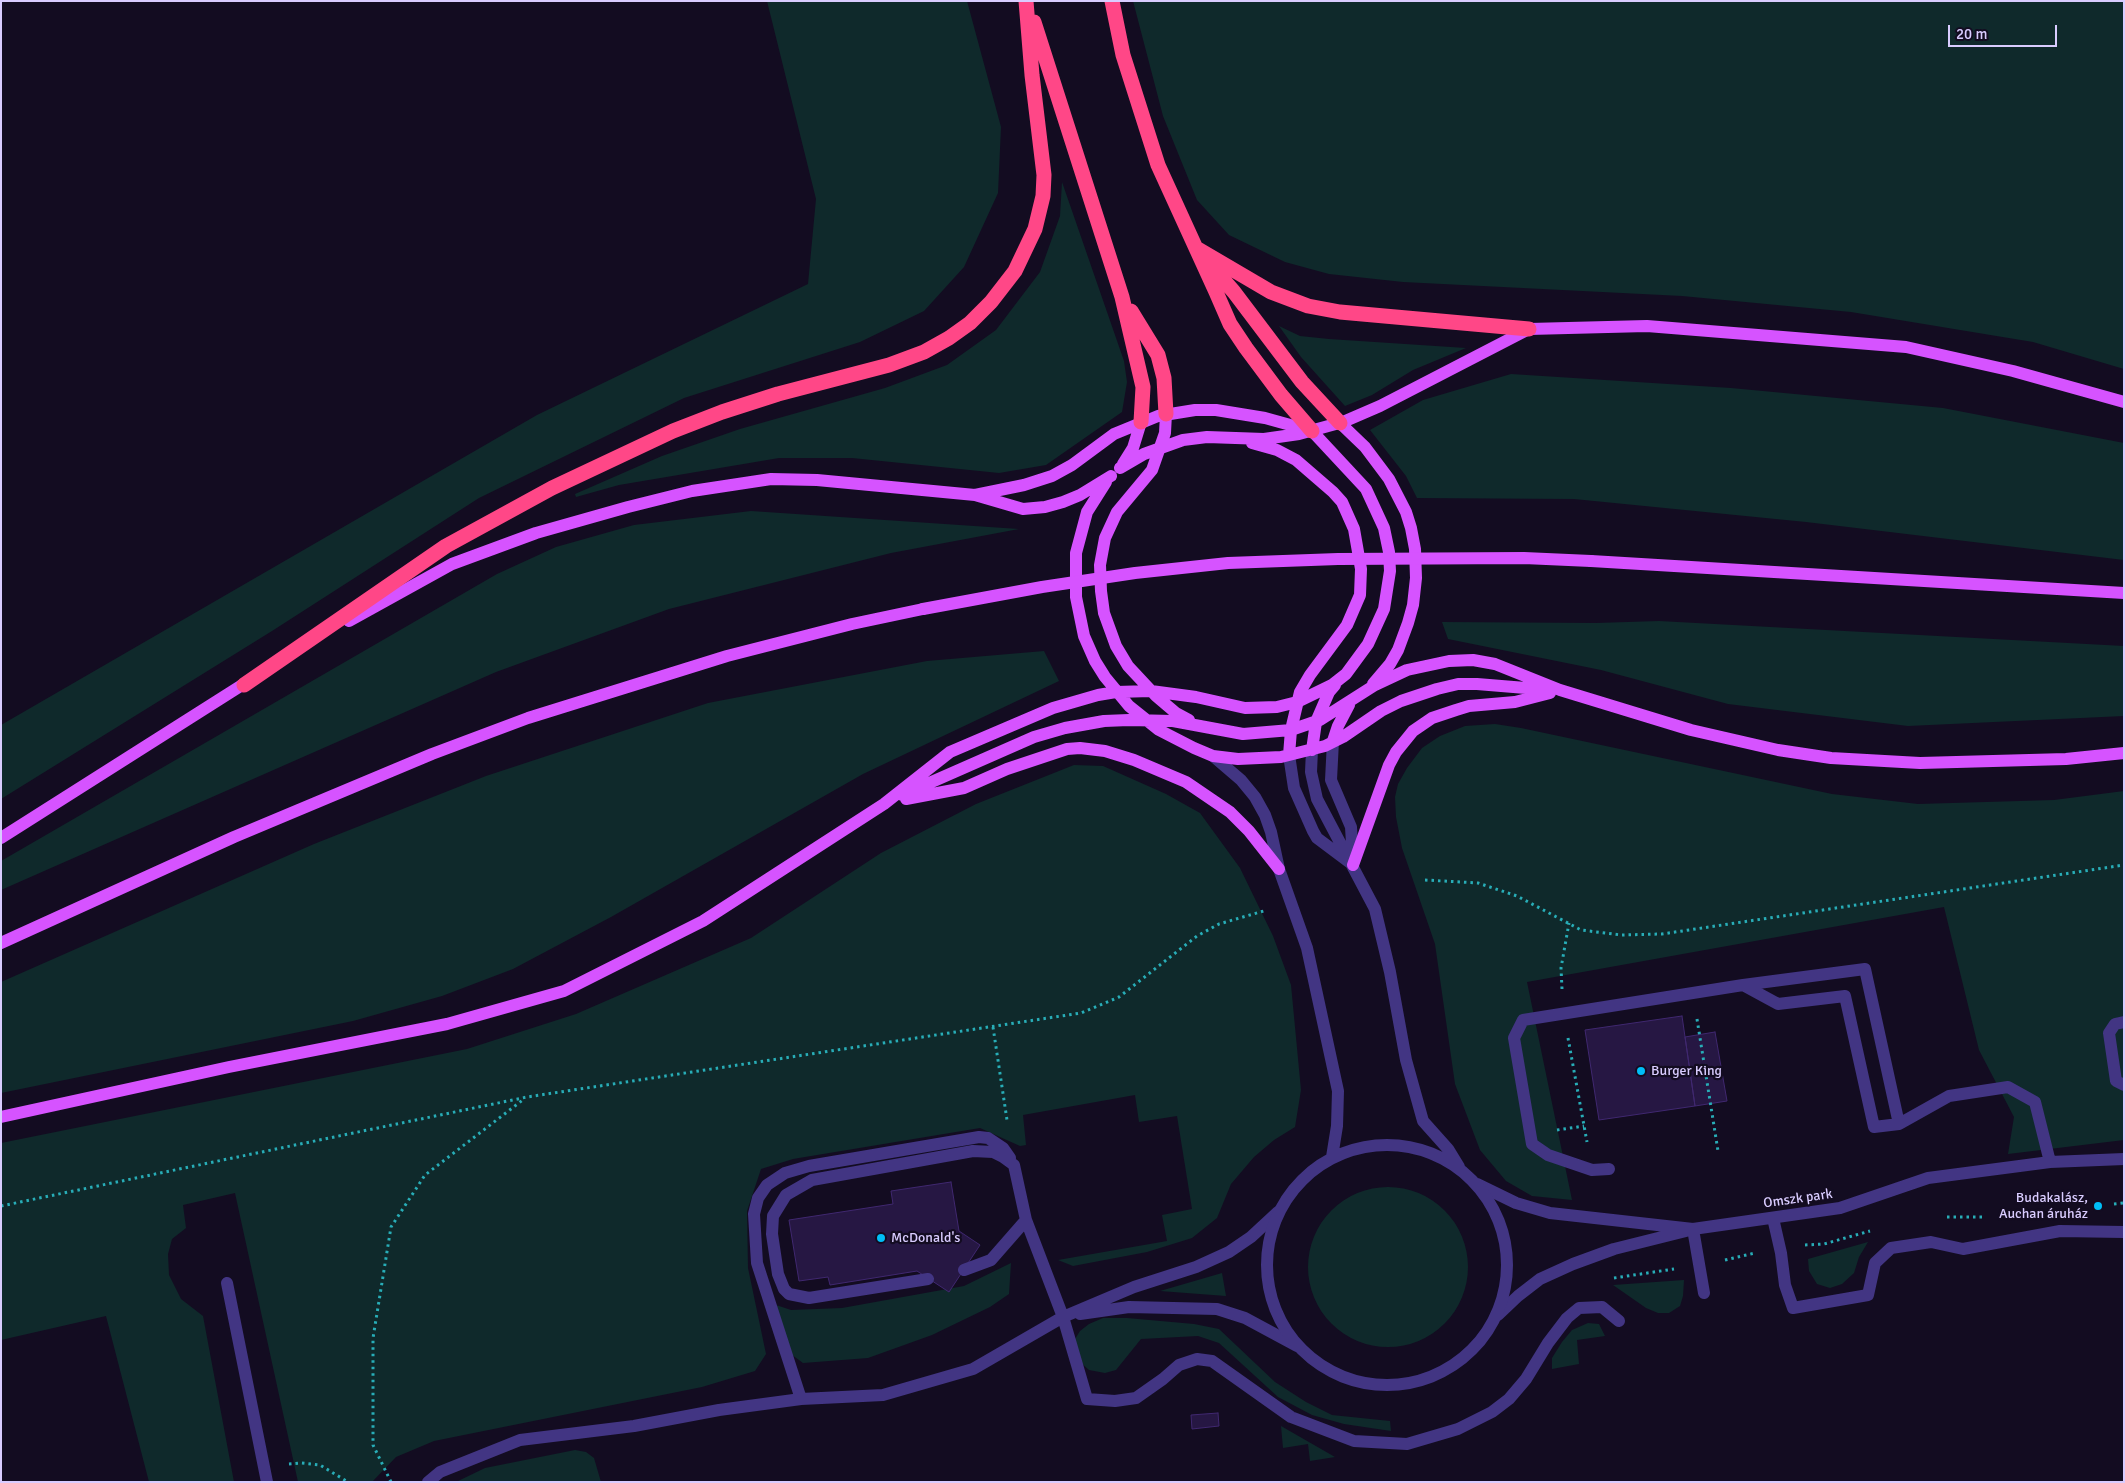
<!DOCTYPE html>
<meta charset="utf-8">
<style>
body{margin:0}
#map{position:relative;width:2125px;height:1483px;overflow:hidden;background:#130c21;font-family:Signika,sans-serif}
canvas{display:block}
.frame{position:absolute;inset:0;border:2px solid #d9ccff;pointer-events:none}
.scale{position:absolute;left:1948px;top:25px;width:109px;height:22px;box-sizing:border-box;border:2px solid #d9ccff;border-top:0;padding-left:6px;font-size:15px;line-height:18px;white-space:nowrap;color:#d9ccff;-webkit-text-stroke:4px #130c21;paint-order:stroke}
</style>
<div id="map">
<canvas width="2125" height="1483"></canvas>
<div class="frame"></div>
<div class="scale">20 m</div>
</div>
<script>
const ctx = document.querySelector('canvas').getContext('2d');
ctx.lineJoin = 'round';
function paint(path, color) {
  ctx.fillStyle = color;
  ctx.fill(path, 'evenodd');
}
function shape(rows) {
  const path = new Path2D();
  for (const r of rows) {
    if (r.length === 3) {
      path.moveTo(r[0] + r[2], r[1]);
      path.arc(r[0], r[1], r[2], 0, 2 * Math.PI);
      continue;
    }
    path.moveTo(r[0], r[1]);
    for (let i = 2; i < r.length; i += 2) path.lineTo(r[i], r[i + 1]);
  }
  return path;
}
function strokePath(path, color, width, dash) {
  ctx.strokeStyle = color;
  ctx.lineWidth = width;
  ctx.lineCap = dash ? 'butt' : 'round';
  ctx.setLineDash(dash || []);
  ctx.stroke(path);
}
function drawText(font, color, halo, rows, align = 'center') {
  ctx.font = font + ' Signika,sans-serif';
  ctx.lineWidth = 4.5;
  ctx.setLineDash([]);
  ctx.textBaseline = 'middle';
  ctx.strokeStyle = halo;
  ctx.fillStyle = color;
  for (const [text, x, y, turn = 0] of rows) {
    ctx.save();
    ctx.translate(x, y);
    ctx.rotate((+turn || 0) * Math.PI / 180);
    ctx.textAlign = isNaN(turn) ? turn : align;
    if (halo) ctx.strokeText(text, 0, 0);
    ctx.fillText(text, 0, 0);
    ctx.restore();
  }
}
const green = shape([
 [767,1,967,1,1001,127,998,193,964,267,924,311,860,342,684,398,479,498,272,631,1,799,1,725,537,415,808,284,816,199],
 [1133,1,2124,1,2124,369,2033,342,1851,312,1682,296,1403,282,1329,274,1285,262,1229,235,1197,200,1163,116],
 [1062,182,1124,361,1127,382,1122,412,1046,465,999,473,852,458,779,458,619,485,576,497,575,494,662,456,740,429,885,388,947,365,996,330,1040,272,1060,216],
 [1279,326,1300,336,1329,339,1466,348,1413,370,1372,395,1345,406,1301,357],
 [1511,374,1731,388,1943,408,2124,443,2124,560,1806,522,1574,499,1417,498,1406,476,1370,430,1423,400],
 [751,511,1019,529,891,553,669,609,496,672,1,890,1,861,497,574,556,547,634,525],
 [1659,621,2124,646,2124,716,1908,726,1728,704,1601,670,1448,639,1442,622,1596,623],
 [1044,651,1059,681,863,774,611,917,513,969,442,996,353,1021,1,1093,1,982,314,844,486,776,708,703,927,661],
 [1495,724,1521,728,1832,794,1918,804,2054,800,2124,791,2124,1140,2008,1154,2014,1117,1979,1050,1944,907,1527,982,1572,1200,1532,1196,1506,1181,1480,1150,1455,1084,1435,944,1402,848,1396,817,1395,797,1398,784,1407,768,1422,748,1440,736,1465,726],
 [1074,765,1103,766,1166,794,1200,813,1240,868,1273,936,1291,985,1301,1090,1295,1127,1274,1140,1254,1157,1231,1184,1217,1218,1192,1238,1147,1252,1073,1266,1058,1260,1167,1241,1162,1215,1192,1209,1177,1116,1139,1122,1135,1095,1023,1115,1026,1145,1020,1146,980,1128,793,1159,761,1169,747,1211,748,1268,766,1354,755,1371,702,1387,434,1441,396,1457,372,1482,298,1482,235,1193,183,1205,186,1228,172,1239,168,1254,169,1275,181,1299,203,1316,234,1482,149,1482,106,1316,1,1340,1,1143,467,1049,576,1014,751,938,881,853,976,804],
 [1388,1267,80],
 [1868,1242,1859,1257,1854,1273,1842,1284,1830,1288,1817,1284,1809,1271,1808,1259],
 [1011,1263,1009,1294,990,1307,932,1335,868,1358,803,1363,784,1349,776,1305,791,1310,842,1308,964,1286],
 [1222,1273,1226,1296,1160,1291],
 [1684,1280,1683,1296,1680,1306,1669,1313,1658,1313,1646,1308,1613,1285],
 [1103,1318,1127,1318,1194,1324,1219,1329,1275,1382,1306,1402,1332,1415,1390,1421,1391,1431,1344,1424,1312,1415,1278,1397,1219,1343,1198,1336,1141,1339,1116,1370,1105,1373,1089,1370,1079,1361,1075,1339,1080,1331,1089,1324],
 [1588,1323,1599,1324,1605,1336,1577,1340,1579,1364,1552,1369,1552,1358,1562,1342,1572,1330],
 [1281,1426,1335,1457,1310,1461,1308,1444,1283,1448],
 [575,1450,586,1452,594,1458,601,1482,456,1482,485,1468]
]);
const building = shape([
 [1682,1016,1695,1106,1599,1120,1585,1030,1682,1016],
 [1715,1032,1727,1101,1695,1106,1685,1037,1715,1032],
 [951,1182,959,1231,980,1245,949,1292,917,1271,830,1285,828,1277,799,1281,789,1220,893,1204,891,1191,951,1182],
 [1218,1413,1219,1426,1192,1429,1191,1415,1218,1413]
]);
const path = shape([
 [1425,880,1478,883,1517,896,1581,930,1621,935,1662,934,2124,865],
 [1562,989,1561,968,1569,923],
 [1697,1019,1718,1151],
 [993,1027,1007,1120],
 [1568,1038,1587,1142],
 [1557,1130,1584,1126],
 [2114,1204,2124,1203],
 [1,1206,527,1097,1081,1013,1119,997,1197,936,1219,924,1267,910],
 [1947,1217,1983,1217],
 [1805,1245,1824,1244,1870,1231],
 [1725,1260,1755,1253],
 [1614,1278,1674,1269],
 [289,1464,301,1463,320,1465,348,1482],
 [391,1482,373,1445,373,1338,391,1227,425,1175,524,1099]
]);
const lane = shape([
 [1743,985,1778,1004,1845,996,1874,1127,1899,1124,1949,1096,2008,1087,2035,1102,2050,1162],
 [2124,1022,2115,1024,2109,1033,2116,1081,2124,1085],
 [1609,1169,1592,1170,1548,1155,1532,1144,1514,1038,1523,1020,1743,985,1865,969,1899,1124],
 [1477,1184,1516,1203,1550,1213,1693,1229,1840,1208,1928,1178,2050,1162,2124,1159],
 [1773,1218,1781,1253,1785,1285,1793,1308,1868,1295,1875,1263,1891,1248,1931,1242,1963,1249,2060,1231,2124,1232],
 [1693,1229,1704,1293],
 [964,1270,991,1260,1026,1220],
 [928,1279,809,1298,789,1294,784,1289,778,1274,772,1234,773,1216,786,1195,812,1180,973,1151,993,1152,1003,1157,1014,1165,1026,1220,1063,1317,1087,1399,1115,1401,1136,1398,1163,1379,1179,1365,1197,1359,1212,1361,1291,1417,1354,1441,1407,1444,1458,1429,1492,1412,1509,1399,1526,1379,1548,1343,1567,1318,1579,1308,1602,1307,1619,1321],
 [227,1283,267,1482],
 [1080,1314,1129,1307,1217,1309,1245,1318,1297,1346],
 [1498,1315,1518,1296,1540,1279,1573,1264,1614,1249,1686,1231],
 [801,1399,757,1263,754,1214,758,1198,767,1185,785,1173,809,1166,979,1137,988,1138,1003,1148,1010,1158],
 [428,1482,440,1472,520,1440,634,1426,719,1410,801,1399,883,1395,973,1369,1063,1317,1134,1287,1196,1267,1229,1252,1251,1237,1278,1212]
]);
const street = shape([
 [1333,741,1331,780,1351,827,1353,860],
 [1312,750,1311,772,1317,799,1375,909,1390,972,1406,1060,1423,1121,1448,1149,1459,1167],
 [1289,755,1294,788,1313,831,1317,838,1349,862],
 [1213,756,1241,780,1255,797,1265,815,1271,832,1279,869,1307,948,1338,1091,1337,1126,1332,1157],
 [1387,1265,120]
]);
const primary = shape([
 [1166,414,1165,433,1152,470,1117,512,1105,538,1100,565,1101,591,1104,613,1116,646,1128,666,1156,696,1176,713,1189,720],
 [1340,423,1365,447,1389,479,1406,512,1411,528,1415,549,1416,578,1413,605,1408,623,1398,650,1390,664,1373,684],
 [1252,443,1277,450,1296,460,1333,492,1342,502,1354,529,1361,569,1360,595,1347,625,1310,675,1300,692,1291,730,1289,755],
 [1123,464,1133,448,1141,422],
 [1120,468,1144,454,1183,440,1207,437,1264,439,1299,434,1343,422,1380,406,1529,329,1647,326,1906,347,2013,371,2124,402],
 [1106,482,1087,512,1076,553,1076,597,1084,636,1095,661,1105,677,1129,706,1159,730,1194,748,1213,756,1238,759,1281,757,1325,746,1343,737,1381,711,1401,701,1437,689,1458,684,1477,684,1550,690],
 [1591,561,2124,593],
 [349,621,452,564,536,533,628,507,692,491,771,479,817,480,975,495,1023,509,1045,507,1063,502,1080,495,1111,476],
 [1333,741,1338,726,1349,705],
 [1312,750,1316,722,1329,692,1335,685],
 [902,795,1034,737,1065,728,1104,721,1129,720,1173,721,1243,734,1291,730,1320,720,1375,685,1407,670,1449,661,1473,660,1495,664,1560,690,1691,730,1778,750,1831,758,1920,763,2066,759,2124,753],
 [906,799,964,788,1007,769,1067,749,1080,748,1105,751,1134,760,1186,782,1230,812,1249,831,1279,869],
 [1,838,250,680],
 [1353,865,1389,765,1396,752,1413,731,1432,718,1456,710,1469,706,1515,702,1550,693],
 [1,943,234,837,432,754,528,718,727,656,852,624,923,609],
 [1,1117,229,1067,447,1024,564,991,703,921,884,804,950,752,1053,708,1098,695,1116,692,1151,691,1196,697,1245,708,1277,707,1297,702,1332,685,1346,674,1368,644,1384,609,1390,571,1389,552,1384,528,1366,489,1312,431,1265,418,1216,410,1195,410,1158,416,1114,434,1072,465,1052,476,1024,485,975,495]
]);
const highway = shape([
 [1112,1,1123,55,1158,165,1216,292,1230,324,1246,348,1281,395,1312,431],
 [1034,22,1122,297,1143,387,1141,422],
 [1196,248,1271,292,1308,306,1340,312,1529,329],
 [1207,261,1234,292,1302,382,1340,423],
 [1131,311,1158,355,1164,378,1166,414],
 [244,685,446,546,552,488,673,431,722,412,778,394,889,365,924,352,949,338,970,323,991,302,1015,271,1035,229,1043,196,1044,175,1032,75,1026,1]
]);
const primaryBridge = shape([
 [923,609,1042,587,1135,573,1228,563,1338,559,1524,558,1591,561]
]);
const markers = [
 [1641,1071,5,"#00bef7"],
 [2098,1206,5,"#00bef7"],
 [881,1238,5,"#00bef7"]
];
const poiNames = [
 ["Burger King",1651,1071],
 ["Budakalász,",2088,1198,"right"],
 ["Auchan áruház",2088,1214,"right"],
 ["McDonald's",891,1238]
];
const streetNames = [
 ["Omszk park",1798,1199,-8]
];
paint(green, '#0f292b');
paint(building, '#261743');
strokePath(building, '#402870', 1);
strokePath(path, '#28adb7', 3, [2.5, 4]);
strokePath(lane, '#423583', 12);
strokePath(street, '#423583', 12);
strokePath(primary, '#d653ff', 12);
strokePath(highway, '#ff4787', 15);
strokePath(primaryBridge, '#d653ff', 12);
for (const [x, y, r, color] of markers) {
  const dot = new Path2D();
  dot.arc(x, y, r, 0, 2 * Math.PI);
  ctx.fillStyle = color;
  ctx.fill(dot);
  strokePath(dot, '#130c21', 2);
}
drawText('14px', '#d9ccff', '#130c21', poiNames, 'left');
drawText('14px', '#d9ccff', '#130c21', streetNames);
</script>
